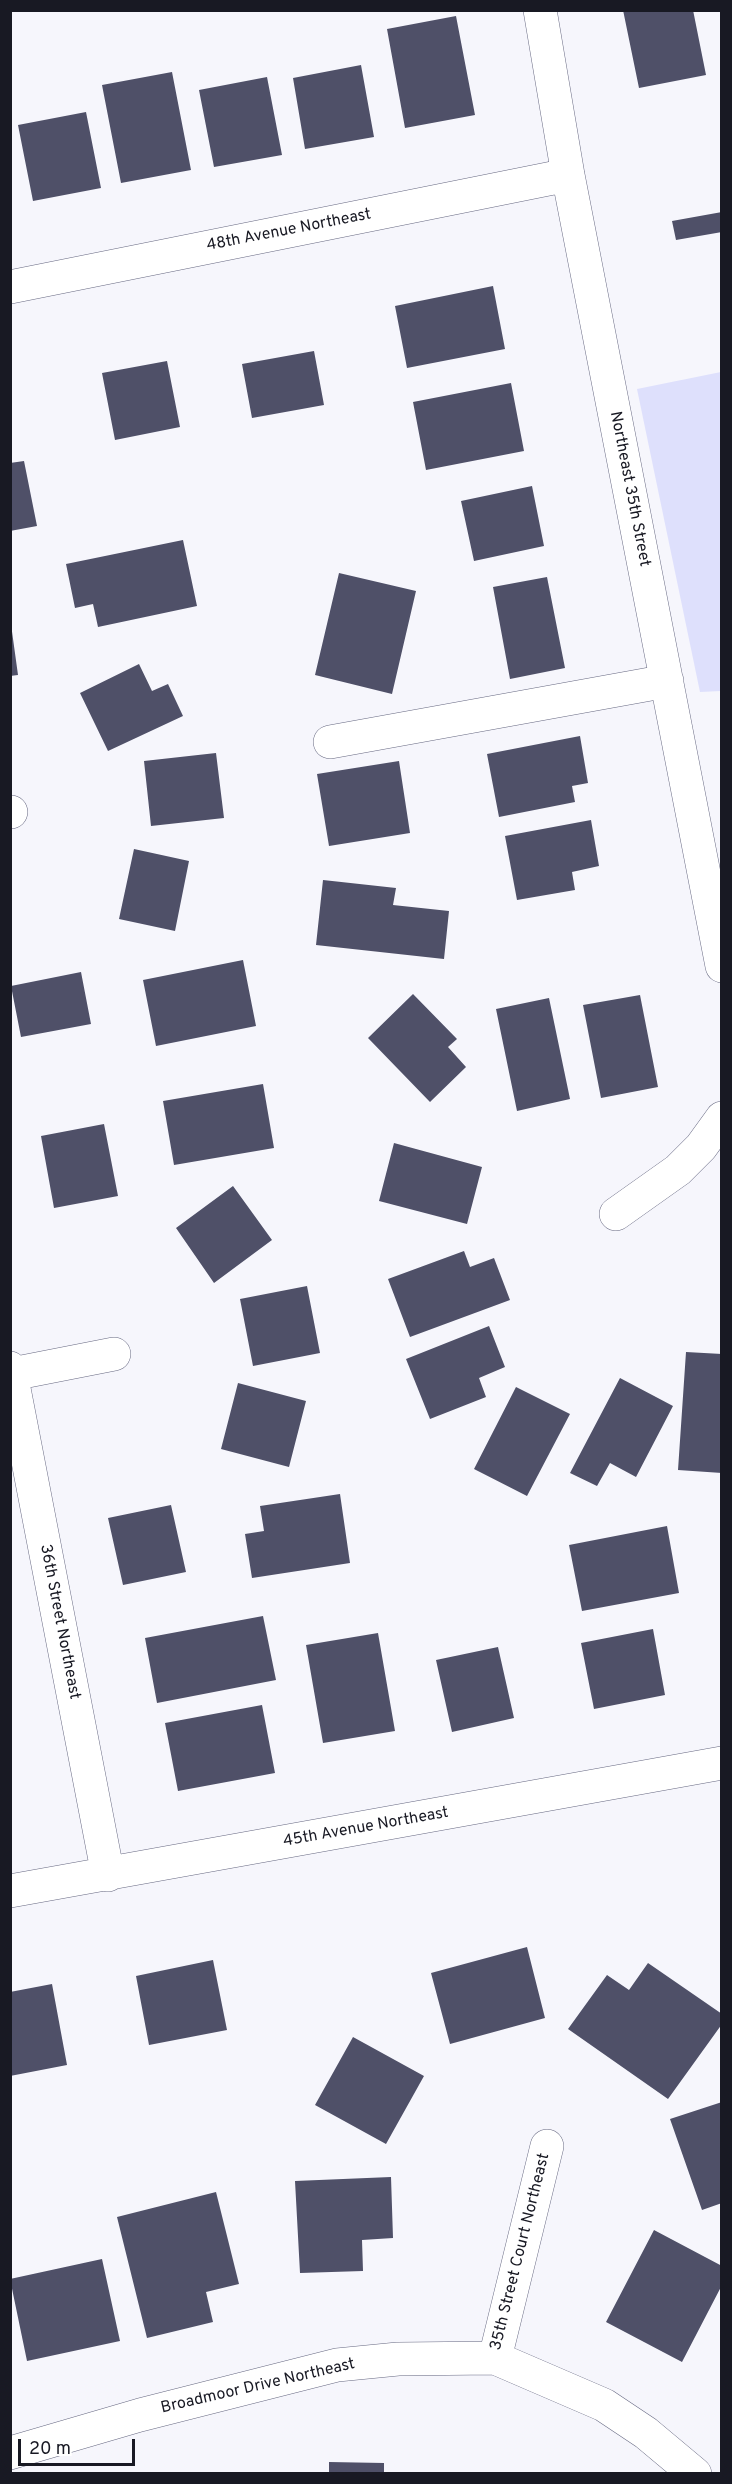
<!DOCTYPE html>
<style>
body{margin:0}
#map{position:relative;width:732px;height:2484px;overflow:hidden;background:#f6f6fc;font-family:Overpass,sans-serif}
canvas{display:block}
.frame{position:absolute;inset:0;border:12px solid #181923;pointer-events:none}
.scale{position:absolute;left:18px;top:2439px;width:117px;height:27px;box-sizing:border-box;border:3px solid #181923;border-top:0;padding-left:8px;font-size:18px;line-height:21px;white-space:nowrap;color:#181923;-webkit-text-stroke:4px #fff;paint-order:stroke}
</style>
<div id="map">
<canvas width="732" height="2484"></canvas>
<div class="frame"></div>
<div class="scale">20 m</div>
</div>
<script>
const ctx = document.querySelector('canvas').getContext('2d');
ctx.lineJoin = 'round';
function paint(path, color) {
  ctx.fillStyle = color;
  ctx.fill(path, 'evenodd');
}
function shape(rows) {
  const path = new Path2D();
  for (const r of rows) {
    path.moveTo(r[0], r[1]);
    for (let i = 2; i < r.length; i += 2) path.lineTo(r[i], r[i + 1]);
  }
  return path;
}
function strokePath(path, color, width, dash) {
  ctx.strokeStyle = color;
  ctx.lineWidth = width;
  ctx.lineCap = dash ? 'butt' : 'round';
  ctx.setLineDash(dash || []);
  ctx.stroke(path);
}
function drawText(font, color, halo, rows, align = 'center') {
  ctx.font = font + ' Overpass,sans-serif';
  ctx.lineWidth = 6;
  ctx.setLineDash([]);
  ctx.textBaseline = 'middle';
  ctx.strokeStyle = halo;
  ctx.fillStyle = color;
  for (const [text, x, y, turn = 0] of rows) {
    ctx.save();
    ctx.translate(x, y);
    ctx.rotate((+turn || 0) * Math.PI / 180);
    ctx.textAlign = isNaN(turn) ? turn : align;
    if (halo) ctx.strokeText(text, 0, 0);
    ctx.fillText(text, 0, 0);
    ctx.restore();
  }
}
const green = shape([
 [721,372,721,691,700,692,637,389]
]);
const building = shape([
 [623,10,693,10,706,75,639,88],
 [456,16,475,115,405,128,387,29],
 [361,65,374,137,305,149,293,78],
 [172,72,191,170,121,183,102,85],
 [267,77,282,155,214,167,199,90],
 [86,112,101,188,33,201,18,125],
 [722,212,722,232,676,240,672,221],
 [493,286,505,349,407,368,395,306],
 [314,351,324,405,252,418,242,364],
 [167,361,180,427,115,440,102,373],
 [511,383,524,451,426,470,413,402],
 [24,461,37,526,10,531,10,463],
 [532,486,544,546,474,561,461,501],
 [183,540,197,606,98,627,93,604,75,608,66,564],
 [339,573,416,591,392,694,315,675],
 [547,577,565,668,510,679,493,587],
 [10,617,18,675,10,676],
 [139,664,152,691,168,684,183,716,108,751,80,693],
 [580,736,588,783,572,786,575,802,499,817,487,754],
 [216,753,224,818,151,826,144,761],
 [399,761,410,833,329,846,317,774],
 [591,820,599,866,572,872,575,890,517,900,505,836],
 [134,849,189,861,175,931,119,919],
 [323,880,396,888,393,905,449,911,444,959,316,945],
 [243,960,256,1026,156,1046,143,980],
 [81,972,91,1024,21,1037,11,986],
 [413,994,457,1039,448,1047,466,1067,430,1102,368,1038],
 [640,995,658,1087,601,1098,583,1005],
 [549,998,570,1099,517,1111,496,1009],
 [263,1084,274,1148,174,1165,163,1101],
 [104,1124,118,1196,54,1208,41,1136],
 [394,1143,482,1167,467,1224,379,1201],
 [233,1186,272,1240,214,1283,176,1228],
 [464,1251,470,1267,494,1258,510,1300,410,1337,388,1279],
 [307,1286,320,1353,253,1366,240,1299],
 [489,1326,505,1367,479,1378,486,1397,430,1419,406,1359],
 [686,1352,722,1354,722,1473,678,1470],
 [620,1378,673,1406,636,1477,610,1463,597,1486,570,1473],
 [238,1383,306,1401,289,1467,221,1449],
 [516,1387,570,1414,527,1496,474,1469],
 [340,1494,350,1563,252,1578,245,1534,264,1531,260,1506],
 [171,1505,186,1572,123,1585,108,1518],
 [667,1526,679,1593,582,1611,569,1545],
 [263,1616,276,1680,157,1703,145,1638],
 [653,1629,665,1695,594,1709,581,1643],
 [378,1633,395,1731,323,1743,306,1645],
 [498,1647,514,1718,452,1732,436,1660],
 [262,1705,275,1773,178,1791,165,1723],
 [527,1947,545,2018,450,2044,431,1973],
 [213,1960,227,2030,149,2045,136,1976],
 [648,1963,722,2014,722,2024,668,2099,568,2029,607,1975,629,1990],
 [52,1984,67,2065,10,2076,10,1992],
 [353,2037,424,2076,386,2144,315,2105],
 [722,2102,722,2203,702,2210,670,2119],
 [391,2177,393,2238,362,2240,363,2271,300,2273,295,2181],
 [216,2192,239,2284,206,2292,213,2322,147,2338,117,2217],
 [654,2230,722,2266,722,2285,682,2362,606,2322],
 [102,2259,120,2341,27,2361,10,2279],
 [329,2462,384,2463,384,2474,329,2474]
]);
const minor = shape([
 [540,10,568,175,722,966],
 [10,287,568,175],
 [330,742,667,681],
 [10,812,11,812],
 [616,1214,678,1170,701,1147,722,1118],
 [10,1368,108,1875],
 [12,1374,114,1354],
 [10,1891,722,1763],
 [495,2358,547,2146],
 [10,2453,140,2415,337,2365,398,2359,495,2358,604,2405,646,2433,695,2474]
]);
const streetNames = [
 ["48th Avenue Northeast",289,231,-11],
 ["Northeast 35th Street",629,489,79],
 ["36th Street Northeast",59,1622,79],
 ["45th Avenue Northeast",366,1828,-10],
 ["35th Street Court Northeast",521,2252,-76],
 ["Broadmoor Drive Northeast",258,2387,-13]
];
paint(green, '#dee0fc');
paint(building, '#4f5068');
strokePath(minor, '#676982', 34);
strokePath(minor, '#fff', 33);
drawText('16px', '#181923', '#fff', streetNames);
</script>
